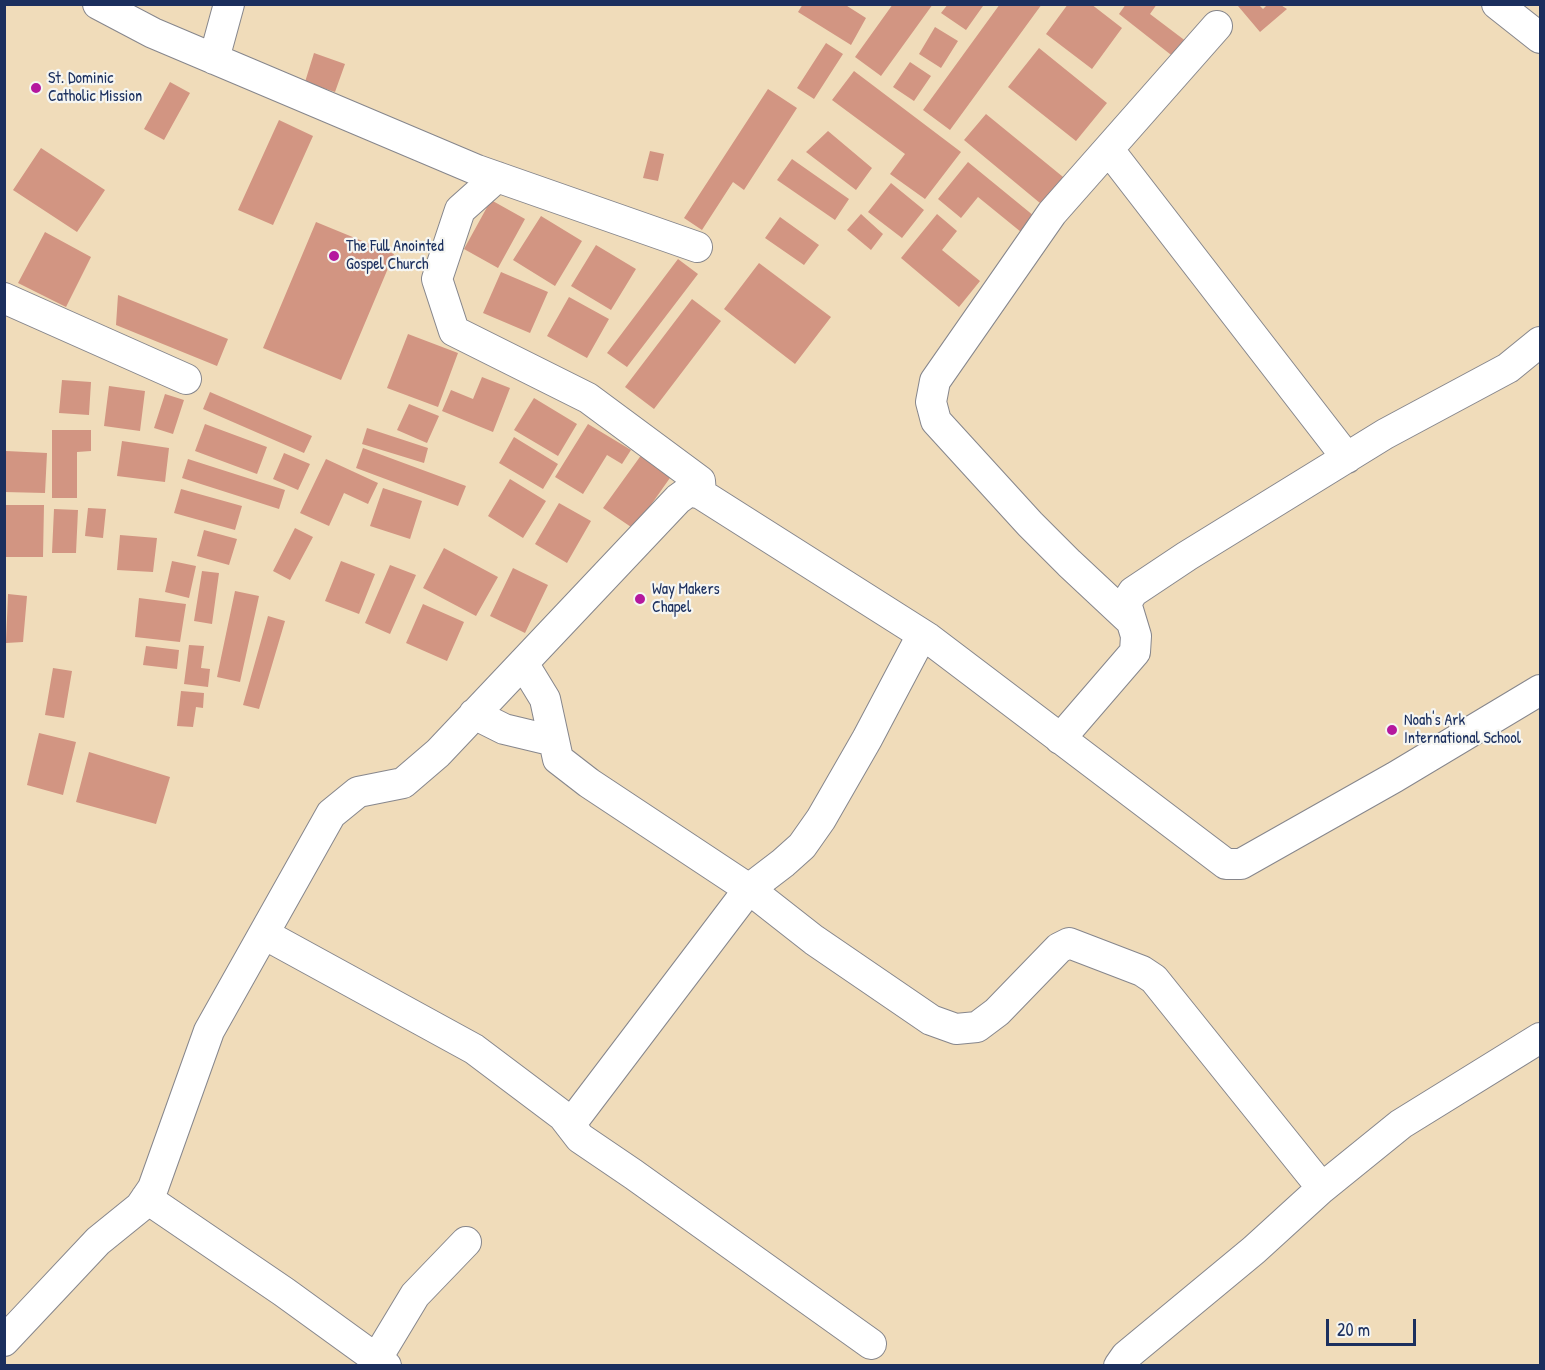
<!DOCTYPE html>
<style>
body{margin:0}
#map{position:relative;width:1545px;height:1370px;overflow:hidden;background:#f0dcba;font-family:"Patrick Hand",sans-serif}
canvas{display:block}
.frame{position:absolute;inset:0;border:6px solid #1b2f5e;pointer-events:none}
.scale{position:absolute;left:1326px;top:1319px;width:90px;height:27px;box-sizing:border-box;border:3px solid #1b2f5e;border-top:0;padding-left:8px;font-size:18px;line-height:21px;white-space:nowrap;color:#1b2f5e;-webkit-text-stroke:4px #f6f6f2;paint-order:stroke}
</style>
<div id="map">
<canvas width="1545" height="1370"></canvas>
<div class="frame"></div>
<div class="scale">20 m</div>
</div>
<script>
const ctx = document.querySelector('canvas').getContext('2d');
ctx.lineJoin = 'round';
function paint(path, color) {
  ctx.fillStyle = color;
  ctx.fill(path, 'evenodd');
}
function shape(rows) {
  const path = new Path2D();
  for (const r of rows) {
    path.moveTo(r[0], r[1]);
    for (let i = 2; i < r.length; i += 2) path.lineTo(r[i], r[i + 1]);
  }
  return path;
}
function strokePath(path, color, width, dash) {
  ctx.strokeStyle = color;
  ctx.lineWidth = width;
  ctx.lineCap = dash ? 'butt' : 'round';
  ctx.setLineDash(dash || []);
  ctx.stroke(path);
}
function drawText(font, color, halo, rows, align = 'center') {
  ctx.font = font + ' "Patrick Hand",sans-serif';
  ctx.lineWidth = 4.5;
  ctx.setLineDash([]);
  ctx.textBaseline = 'middle';
  ctx.strokeStyle = halo;
  ctx.fillStyle = color;
  for (const [text, x, y, turn = 0] of rows) {
    ctx.save();
    ctx.translate(x, y);
    ctx.rotate((+turn || 0) * Math.PI / 180);
    ctx.textAlign = isNaN(turn) ? turn : align;
    if (halo) ctx.strokeText(text, 0, 0);
    ctx.fillText(text, 0, 0);
    ctx.restore();
  }
}
const building = shape([
 [803,4,844,4,866,18,851,45,798,12],
 [893,4,933,4,881,76,855,57],
 [948,4,982,4,983,6,966,30,941,13],
 [1000,4,1042,4,950,130,923,110],
 [1068,4,1091,4,1122,28,1092,69,1046,34],
 [1126,4,1157,4,1150,14,1187,42,1175,58,1119,14],
 [1240,4,1258,4,1263,9,1268,4,1279,4,1287,9,1260,32,1238,6],
 [935,27,958,41,941,68,919,54],
 [826,43,843,54,814,99,797,88],
 [1039,48,1107,103,1076,141,1008,87],
 [314,53,345,64,335,92,305,82],
 [910,62,931,76,914,101,893,87],
 [854,71,961,152,925,199,890,174,905,154,832,100],
 [170,82,190,93,164,140,144,129],
 [768,89,797,108,744,190,733,182,702,230,684,218],
 [986,114,1068,181,1046,208,964,140],
 [279,120,313,136,273,225,238,210],
 [828,131,872,168,856,190,806,152],
 [41,148,105,190,77,232,13,190],
 [650,151,664,154,658,181,643,178],
 [792,159,849,199,835,220,777,180],
 [968,162,1034,216,1021,232,978,197,961,218,938,199],
 [891,183,924,210,902,238,868,212],
 [491,200,525,219,498,268,464,249],
 [861,214,883,234,871,250,847,230],
 [937,214,957,231,942,250,980,281,959,307,901,258],
 [541,216,582,241,555,286,513,260],
 [780,217,819,245,804,265,765,238],
 [316,222,394,254,341,380,263,348],
 [45,232,91,257,66,307,18,283],
 [596,245,636,269,611,310,571,286],
 [678,259,698,274,627,367,607,353],
 [759,263,831,317,795,364,724,309],
 [501,272,548,292,530,333,483,313],
 [118,295,228,339,217,366,116,325],
 [569,297,609,319,587,358,547,336],
 [692,299,721,321,654,409,625,387],
 [408,334,458,353,438,407,387,388],
 [482,377,510,388,493,432,442,411,451,390,473,399],
 [62,380,91,382,89,415,59,413],
 [109,386,145,391,140,431,104,426],
 [210,392,312,436,304,453,203,409],
 [165,394,184,400,173,434,154,428],
 [534,398,577,424,558,456,514,430],
 [409,404,439,416,427,443,397,430],
 [205,424,267,447,257,474,195,451],
 [588,424,631,450,622,464,607,455,583,494,555,477],
 [367,428,428,448,424,463,362,444],
 [52,430,91,430,91,451,77,452,77,498,52,498],
 [514,437,558,464,543,489,499,463],
 [122,441,169,448,165,482,117,476],
 [363,448,466,486,458,506,356,468],
 [6,451,47,453,45,493,4,492],
 [284,453,310,464,298,490,273,479],
 [642,454,672,475,634,529,603,508],
 [188,459,285,490,279,509,182,478],
 [326,459,378,483,368,504,344,493,329,526,300,513],
 [510,479,546,501,523,538,488,516],
 [383,488,422,501,410,539,370,526],
 [181,489,242,506,235,530,174,513],
 [559,503,591,521,567,563,535,544],
 [4,505,44,505,43,557,4,557],
 [88,508,106,509,103,538,85,536],
 [54,509,78,510,76,553,52,553],
 [295,528,313,537,290,580,273,571],
 [204,530,237,539,229,565,197,556],
 [120,535,157,538,153,572,117,570],
 [444,548,498,577,476,616,423,588],
 [172,561,196,566,189,598,165,592],
 [341,561,375,574,359,614,325,601],
 [390,565,416,575,390,634,365,623],
 [513,568,548,585,525,633,490,616],
 [202,571,219,573,212,624,194,621],
 [235,591,259,596,240,682,217,677],
 [8,594,27,596,23,642,6,643],
 [139,598,186,604,180,642,135,637],
 [423,604,464,622,447,661,406,643],
 [268,616,285,621,259,709,243,705],
 [189,645,204,646,201,668,210,669,208,687,184,684],
 [146,646,179,650,177,669,143,665],
 [53,668,72,671,64,718,45,715],
 [181,691,204,693,203,708,196,707,193,727,177,726],
 [39,733,76,742,63,795,27,785],
 [89,752,170,777,156,824,76,802]
]);
const minor = shape([
 [98,4,153,33,477,170,697,247],
 [1497,4,1540,38],
 [214,59,229,4],
 [1109,150,1347,458],
 [497,177,460,210,437,279,454,331,588,398,700,481,701,494],
 [4,298,186,379],
 [1131,621,1069,563,1030,524,936,421,931,402,935,381,1052,213,1217,26],
 [523,663,545,699,558,759,589,783,749,889,814,940,931,1020,956,1029,977,1027,997,1012,1059,948,1069,943,1142,971,1154,979,1322,1188],
 [474,714,504,729,554,741],
 [1060,739,1135,652,1136,636,1126,603,1133,592,1187,556,1385,434,1508,368,1540,342],
 [264,934,474,1049,563,1116,580,1138,633,1174,871,1344],
 [570,1125,749,889,783,863,802,846,821,819,867,739,922,635],
 [146,1198,284,1292,386,1366],
 [4,1341,98,1241,140,1207,153,1188,209,1031,331,814,358,792,403,783,438,753,678,499,689,491,701,494,928,638,1226,864,1241,864,1395,777,1540,690],
 [377,1358,415,1295,466,1242],
 [1119,1366,1126,1356,1254,1250,1322,1188,1401,1124,1540,1038]
]);
const markers = [
 [36,88,6,"#b5179e"],
 [334,256,6,"#b5179e"],
 [640,599,6,"#b5179e"],
 [1392,730,6,"#b5179e"]
];
const poiNames = [
 ["St. Dominic",48,79],
 ["Catholic Mission",48,97],
 ["The Full Anointed",346,247],
 ["Gospel Church",346,265],
 ["Way Makers",652,590],
 ["Chapel",652,608],
 ["Noah's Ark",1404,721],
 ["International School",1404,739]
];
paint(building, '#d29582');
strokePath(minor, '#86868c', 32);
strokePath(minor, '#fff', 30);
for (const [x, y, r, color] of markers) {
  const dot = new Path2D();
  dot.arc(x, y, r, 0, 2 * Math.PI);
  ctx.fillStyle = color;
  ctx.fill(dot);
  strokePath(dot, '#f6f6f2', 2);
}
drawText('16px', '#1b2f5e', '#f6f6f2', poiNames, 'left');
</script>
